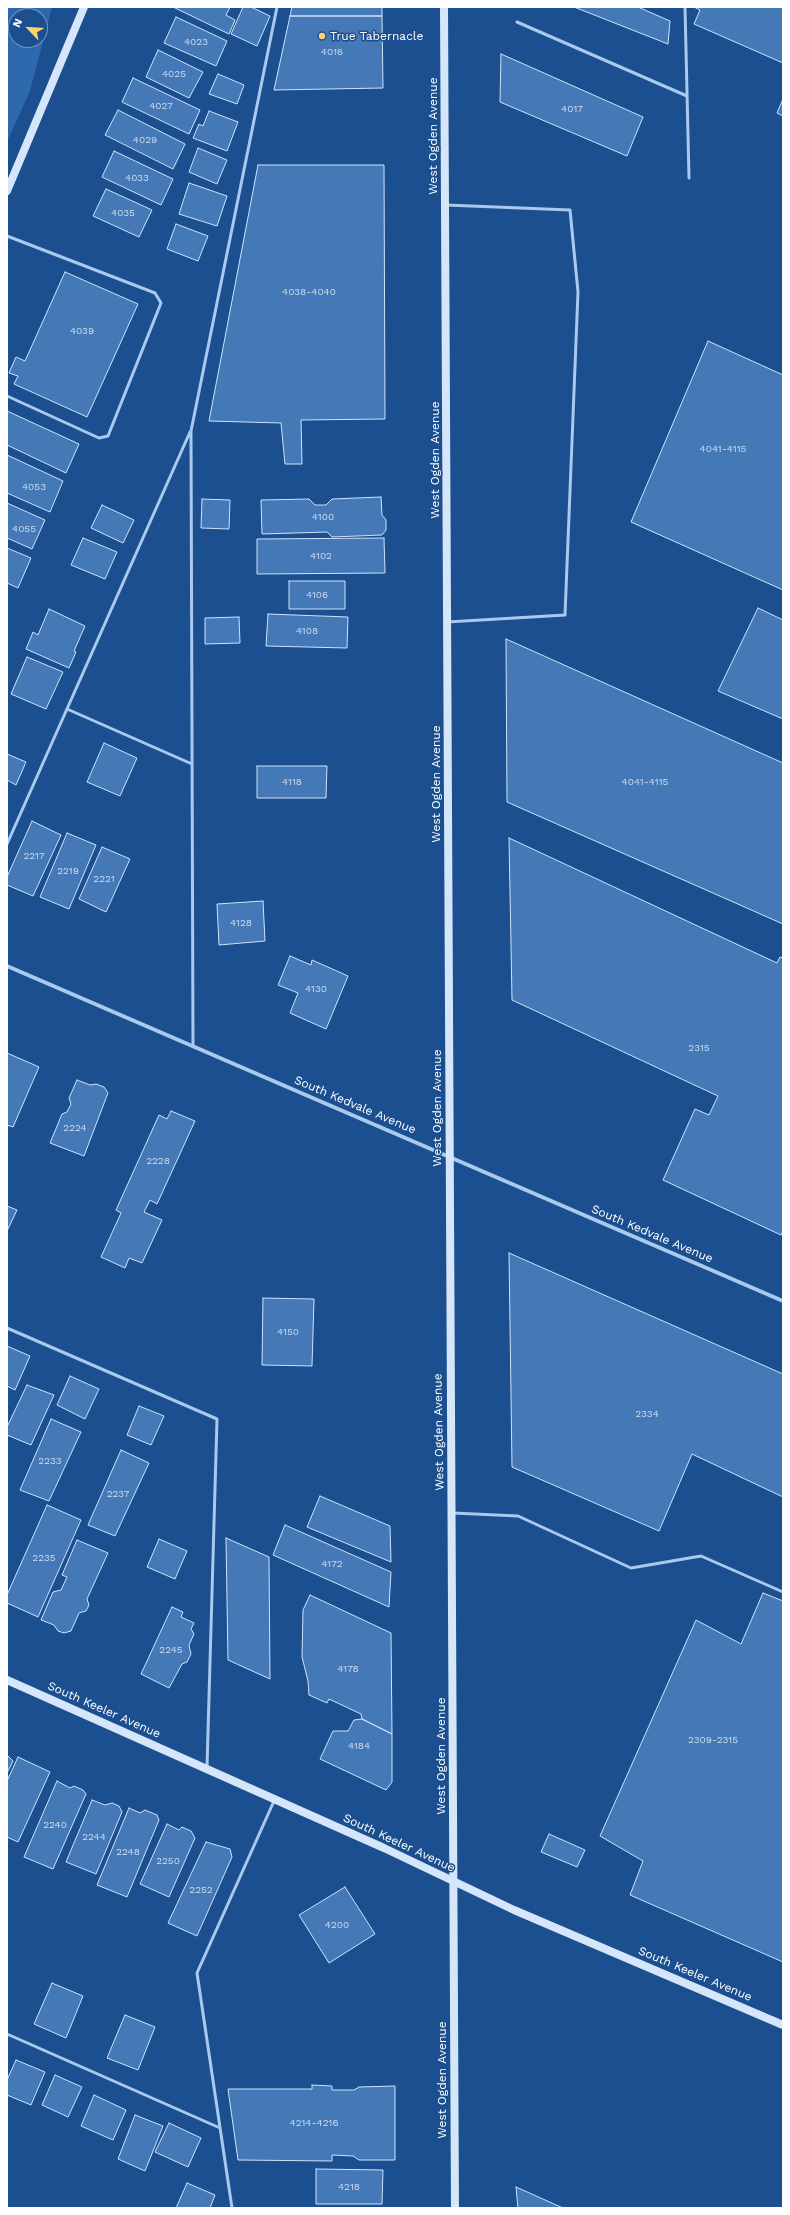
<!DOCTYPE html>
<style>
body{margin:0}
#map{position:relative;width:790px;height:2215px;overflow:hidden;background:#1b4f8f;font-family:"Work Sans",sans-serif}
canvas{display:block}
.frame{position:absolute;inset:0;border:8px solid #fff;pointer-events:none}
.north{position:absolute;left:8px;top:8px;width:40px;height:40px;box-sizing:border-box;background:#1b4f8f;border:1px solid #7695bc;border-radius:50%;rotate:295deg;font-size:11px;font-weight:700;line-height:16px;text-align:center;color:#fff}
.north::after{content:'';display:block;margin:auto;width:14px;height:18px;background:#ffd166;clip-path:polygon(50% 0,100% 100%,50% 72%,0 100%)}
</style>
<div id="map">
<canvas width="790" height="2215"></canvas>
<div class="frame"></div>
<div class="north">N</div>
</div>
<script>
const ctx = document.querySelector('canvas').getContext('2d');
ctx.lineJoin = 'round';
function paint(path, color) {
  ctx.fillStyle = color;
  ctx.fill(path, 'evenodd');
}
function shape(rows) {
  const path = new Path2D();
  for (const r of rows) {
    path.moveTo(r[0], r[1]);
    for (let i = 2; i < r.length; i += 2) path.lineTo(r[i], r[i + 1]);
  }
  return path;
}
function strokePath(path, color, width, dash) {
  ctx.strokeStyle = color;
  ctx.lineWidth = width;
  ctx.lineCap = dash ? 'butt' : 'round';
  ctx.setLineDash(dash || []);
  ctx.stroke(path);
}
function drawText(font, color, halo, rows, align = 'center') {
  ctx.font = font + ' "Work Sans",sans-serif';
  ctx.lineWidth = 3;
  ctx.setLineDash([]);
  ctx.textBaseline = 'middle';
  ctx.strokeStyle = halo;
  ctx.fillStyle = color;
  for (const [text, x, y, turn = 0] of rows) {
    ctx.save();
    ctx.translate(x, y);
    ctx.rotate((+turn || 0) * Math.PI / 180);
    ctx.textAlign = isNaN(turn) ? turn : align;
    if (halo) ctx.strokeText(text, 0, 0);
    ctx.fillText(text, 0, 0);
    ctx.restore();
  }
}
const green = shape([
 [7,7,52,7,30,91,7,142],
 [16,16,40,16,40,40,16,40]
]);
const building = shape([
 [173,7,230,7,226,15,235,20,229,34,173,7],
 [243,7,251,7,270,16,257,46,231,34,243,7],
 [292,7,382,7,382,16,290,16,292,7],
 [574,7,638,7,670,21,668,44,574,7],
 [694,7,783,7,783,63,694,24,700,10,694,7],
 [290,16,382,16,383,88,274,90,290,16],
 [176,17,227,41,216,66,164,43,176,17],
 [158,50,203,72,189,98,146,77,158,50],
 [501,54,643,117,627,156,500,102,501,54],
 [218,74,244,85,237,104,209,94,218,74],
 [133,78,200,110,189,134,122,102,133,78],
 [783,99,783,116,777,113,783,99],
 [118,110,185,144,173,169,105,135,118,110],
 [209,111,238,122,227,151,193,138,199,124,203,126,209,111],
 [198,148,227,160,217,184,189,172,198,148],
 [114,151,173,179,161,205,102,177,114,151],
 [258,165,384,165,385,419,301,420,302,464,285,464,281,423,209,421,258,165],
 [189,183,227,196,217,226,179,214,189,183],
 [106,189,152,210,139,237,93,216,106,189],
 [176,224,208,236,198,261,167,249,176,224],
 [65,272,138,304,87,417,14,384,18,376,9,373,16,357,25,361,65,272],
 [708,341,783,375,783,590,631,522,708,341],
 [7,411,79,444,66,473,7,445,7,411],
 [7,455,63,481,50,512,7,493,7,455],
 [381,497,382,515,386,520,386,530,382,535,332,537,327,532,262,534,261,500,309,499,315,505,326,505,332,499,381,497],
 [202,499,230,500,229,529,201,528,202,499],
 [7,503,45,520,32,549,7,538,7,503],
 [102,505,134,520,123,543,91,528,102,505],
 [83,538,117,552,105,579,71,565,83,538],
 [384,538,385,573,257,574,257,539,384,538],
 [7,548,31,558,18,588,7,583,7,548],
 [289,581,345,581,345,609,289,609,289,581],
 [758,608,783,620,783,719,718,691,758,608],
 [49,609,85,626,74,651,76,652,69,668,26,649,33,632,38,635,49,609],
 [268,614,348,617,347,648,266,646,268,614],
 [239,617,240,643,205,644,205,618,239,617],
 [506,639,783,763,783,924,507,802,506,639],
 [27,657,63,672,46,709,11,694,27,657],
 [104,743,137,758,120,796,87,782,104,743],
 [7,754,26,762,16,785,7,780,7,754],
 [257,766,327,766,326,798,257,798,257,766],
 [32,821,61,835,33,896,7,885,7,877,32,821],
 [67,833,96,845,69,909,40,897,67,833],
 [509,838,777,963,780,957,783,958,783,1231,781,1235,663,1180,695,1109,709,1115,718,1096,512,1000,509,838],
 [102,847,130,859,106,912,79,899,102,847],
 [263,901,265,941,219,945,217,904,263,901],
 [290,956,311,965,312,960,348,976,326,1029,290,1013,298,993,278,985,290,956],
 [7,1053,39,1067,13,1127,7,1125,7,1053],
 [77,1080,90,1085,96,1084,104,1087,108,1093,84,1156,50,1143,62,1114,67,1112,71,1104,69,1098,77,1080],
 [171,1111,195,1121,157,1204,150,1200,144,1212,162,1220,142,1263,129,1258,125,1268,101,1257,121,1213,116,1210,159,1115,167,1119,171,1111],
 [7,1206,17,1210,7,1231,7,1206],
 [509,1253,783,1374,783,1497,692,1454,659,1531,512,1467,509,1253],
 [263,1298,314,1299,312,1366,262,1365,263,1298],
 [7,1346,30,1356,15,1390,7,1386,7,1346],
 [70,1376,99,1389,85,1419,57,1405,70,1376],
 [27,1385,54,1395,31,1445,7,1435,7,1427,27,1385],
 [139,1406,164,1416,151,1445,127,1435,139,1406],
 [51,1419,81,1432,49,1501,20,1490,51,1419],
 [121,1450,149,1463,115,1536,88,1525,121,1450],
 [320,1496,390,1526,391,1562,307,1527,320,1496],
 [47,1505,81,1520,38,1617,7,1603,7,1595,47,1505],
 [285,1525,391,1572,389,1607,273,1555,285,1525],
 [226,1538,269,1557,270,1679,228,1660,226,1538],
 [159,1539,187,1551,175,1579,147,1567,159,1539],
 [77,1540,108,1553,87,1599,89,1605,86,1611,79,1613,71,1631,64,1633,58,1631,54,1625,41,1620,53,1592,61,1590,67,1577,62,1575,77,1540],
 [763,1593,783,1601,783,1962,630,1895,643,1861,600,1836,696,1620,741,1644,763,1593],
 [310,1595,391,1633,392,1734,362,1719,361,1714,329,1699,327,1703,309,1695,308,1681,302,1657,303,1610,310,1595],
 [172,1607,183,1612,181,1617,194,1623,191,1629,194,1634,189,1645,191,1654,187,1662,182,1664,169,1688,141,1674,172,1607],
 [362,1719,392,1734,392,1782,386,1790,320,1759,333,1731,348,1731,354,1720,362,1719],
 [7,1755,13,1761,7,1773,7,1755],
 [18,1757,50,1772,18,1842,7,1837,7,1781,18,1757],
 [57,1781,70,1788,74,1786,83,1790,86,1794,53,1869,24,1857,57,1781],
 [92,1800,105,1805,112,1803,119,1806,122,1812,96,1874,66,1862,92,1800],
 [129,1808,140,1813,145,1810,157,1815,159,1820,127,1897,97,1885,129,1808],
 [167,1824,179,1830,182,1827,191,1831,195,1838,169,1897,140,1884,167,1824],
 [549,1834,585,1850,577,1867,541,1852,549,1834],
 [206,1842,230,1849,232,1857,197,1936,168,1923,206,1842],
 [345,1887,375,1934,329,1963,299,1915,345,1887],
 [52,1983,83,1996,66,2038,34,2024,52,1983],
 [125,2015,155,2027,138,2070,107,2058,125,2015],
 [16,2060,45,2072,31,2105,7,2095,7,2080,16,2060],
 [55,2075,82,2087,68,2117,42,2105,55,2075],
 [312,2085,332,2086,332,2090,354,2090,359,2087,395,2086,395,2160,359,2160,353,2156,332,2155,332,2161,238,2160,228,2089,312,2089,312,2085],
 [94,2095,126,2110,113,2140,81,2126,94,2095],
 [135,2115,163,2126,145,2171,118,2159,135,2115],
 [169,2123,201,2138,188,2167,155,2152,169,2123],
 [316,2169,383,2170,382,2204,316,2204,316,2169],
 [187,2183,215,2195,210,2208,176,2208,187,2183],
 [516,2187,563,2208,518,2208,516,2187]
]);
const lane = shape([
 [685,7,689,178],
 [517,22,687,96],
 [446,205,570,210,578,292,565,615,447,622],
 [7,236,155,293,161,303,108,436,99,438,7,396],
 [67,709,192,764],
 [7,844,190,432],
 [193,1046,191,431,277,7],
 [7,1328,217,1419,207,1767],
 [453,1513,518,1516,631,1568,701,1556,783,1592],
 [7,2034,220,2128],
 [232,2208,197,1973,274,1801]
]);
const street = shape([
 [7,966,783,1301]
]);
const secondary = shape([
 [444,7,455,2208],
 [7,191,84,7],
 [7,1680,384,1848,514,1910,783,2025]
]);
const markers = [
 [322,36,4,"#ffd166"]
];
const numberNames = [
 ["4023",196,42],
 ["4016",332,52],
 ["4025",174,74],
 ["4027",161,106],
 ["4017",572,109],
 ["4029",145,140],
 ["4033",137,178],
 ["4035",123,213],
 ["4038-4040",309,292],
 ["4039",82,331],
 ["4041-4115",723,449],
 ["4053",34,487],
 ["4100",323,517],
 ["4055",24,529],
 ["4102",321,556],
 ["4106",317,595],
 ["4108",307,631],
 ["4118",292,782],
 ["4041-4115",645,782],
 ["2217",34,856],
 ["2219",68,871],
 ["2221",104,879],
 ["4128",241,923],
 ["4130",316,989],
 ["2315",699,1048],
 ["2224",75,1128],
 ["2228",158,1161],
 ["4150",288,1332],
 ["2334",647,1414],
 ["2233",50,1461],
 ["2237",118,1494],
 ["2235",44,1558],
 ["4172",332,1564],
 ["2245",171,1650],
 ["4178",348,1669],
 ["2309-2315",713,1740],
 ["4184",359,1746],
 ["2240",55,1825],
 ["2244",94,1837],
 ["2248",128,1852],
 ["2250",168,1861],
 ["2252",201,1890],
 ["4200",337,1925],
 ["4214-4216",314,2123],
 ["4218",349,2187]
];
const poiNames = [
 ["True Tabernacle",330,36]
];
const streetNames = [
 ["West Ogden Avenue",433,136,-90],
 ["West Ogden Avenue",435,460,-90],
 ["West Ogden Avenue",436,784,-90],
 ["South Kedvale Avenue",355,1105,23],
 ["West Ogden Avenue",437,1108,-90],
 ["South Kedvale Avenue",652,1234,23],
 ["West Ogden Avenue",439,1432,-91],
 ["South Keeler Avenue",104,1710,24],
 ["West Ogden Avenue",441,1756,-90],
 ["South Keeler Avenue",399,1843,25],
 ["South Keeler Avenue",695,1974,23],
 ["West Ogden Avenue",442,2080,-90]
];
paint(green, '#2e69ad');
paint(building, '#4478b7');
strokePath(building, '#cfe3fa', 1);
strokePath(lane, '#a9c9ee', 3);
strokePath(street, '#a9c9ee', 4);
strokePath(secondary, '#d6e6fa', 8);
for (const [x, y, r, color] of markers) {
  const dot = new Path2D();
  dot.arc(x, y, r, 0, 2 * Math.PI);
  ctx.fillStyle = color;
  ctx.fill(dot);
  strokePath(dot, '#1b4f8f', 1.5);
}
drawText('10px', '#d0dded', null, numberNames);
drawText('12px', '#fff', '#1b4f8f', poiNames, 'left');
drawText('12px', '#fff', '#1b4f8f', streetNames);
</script>
